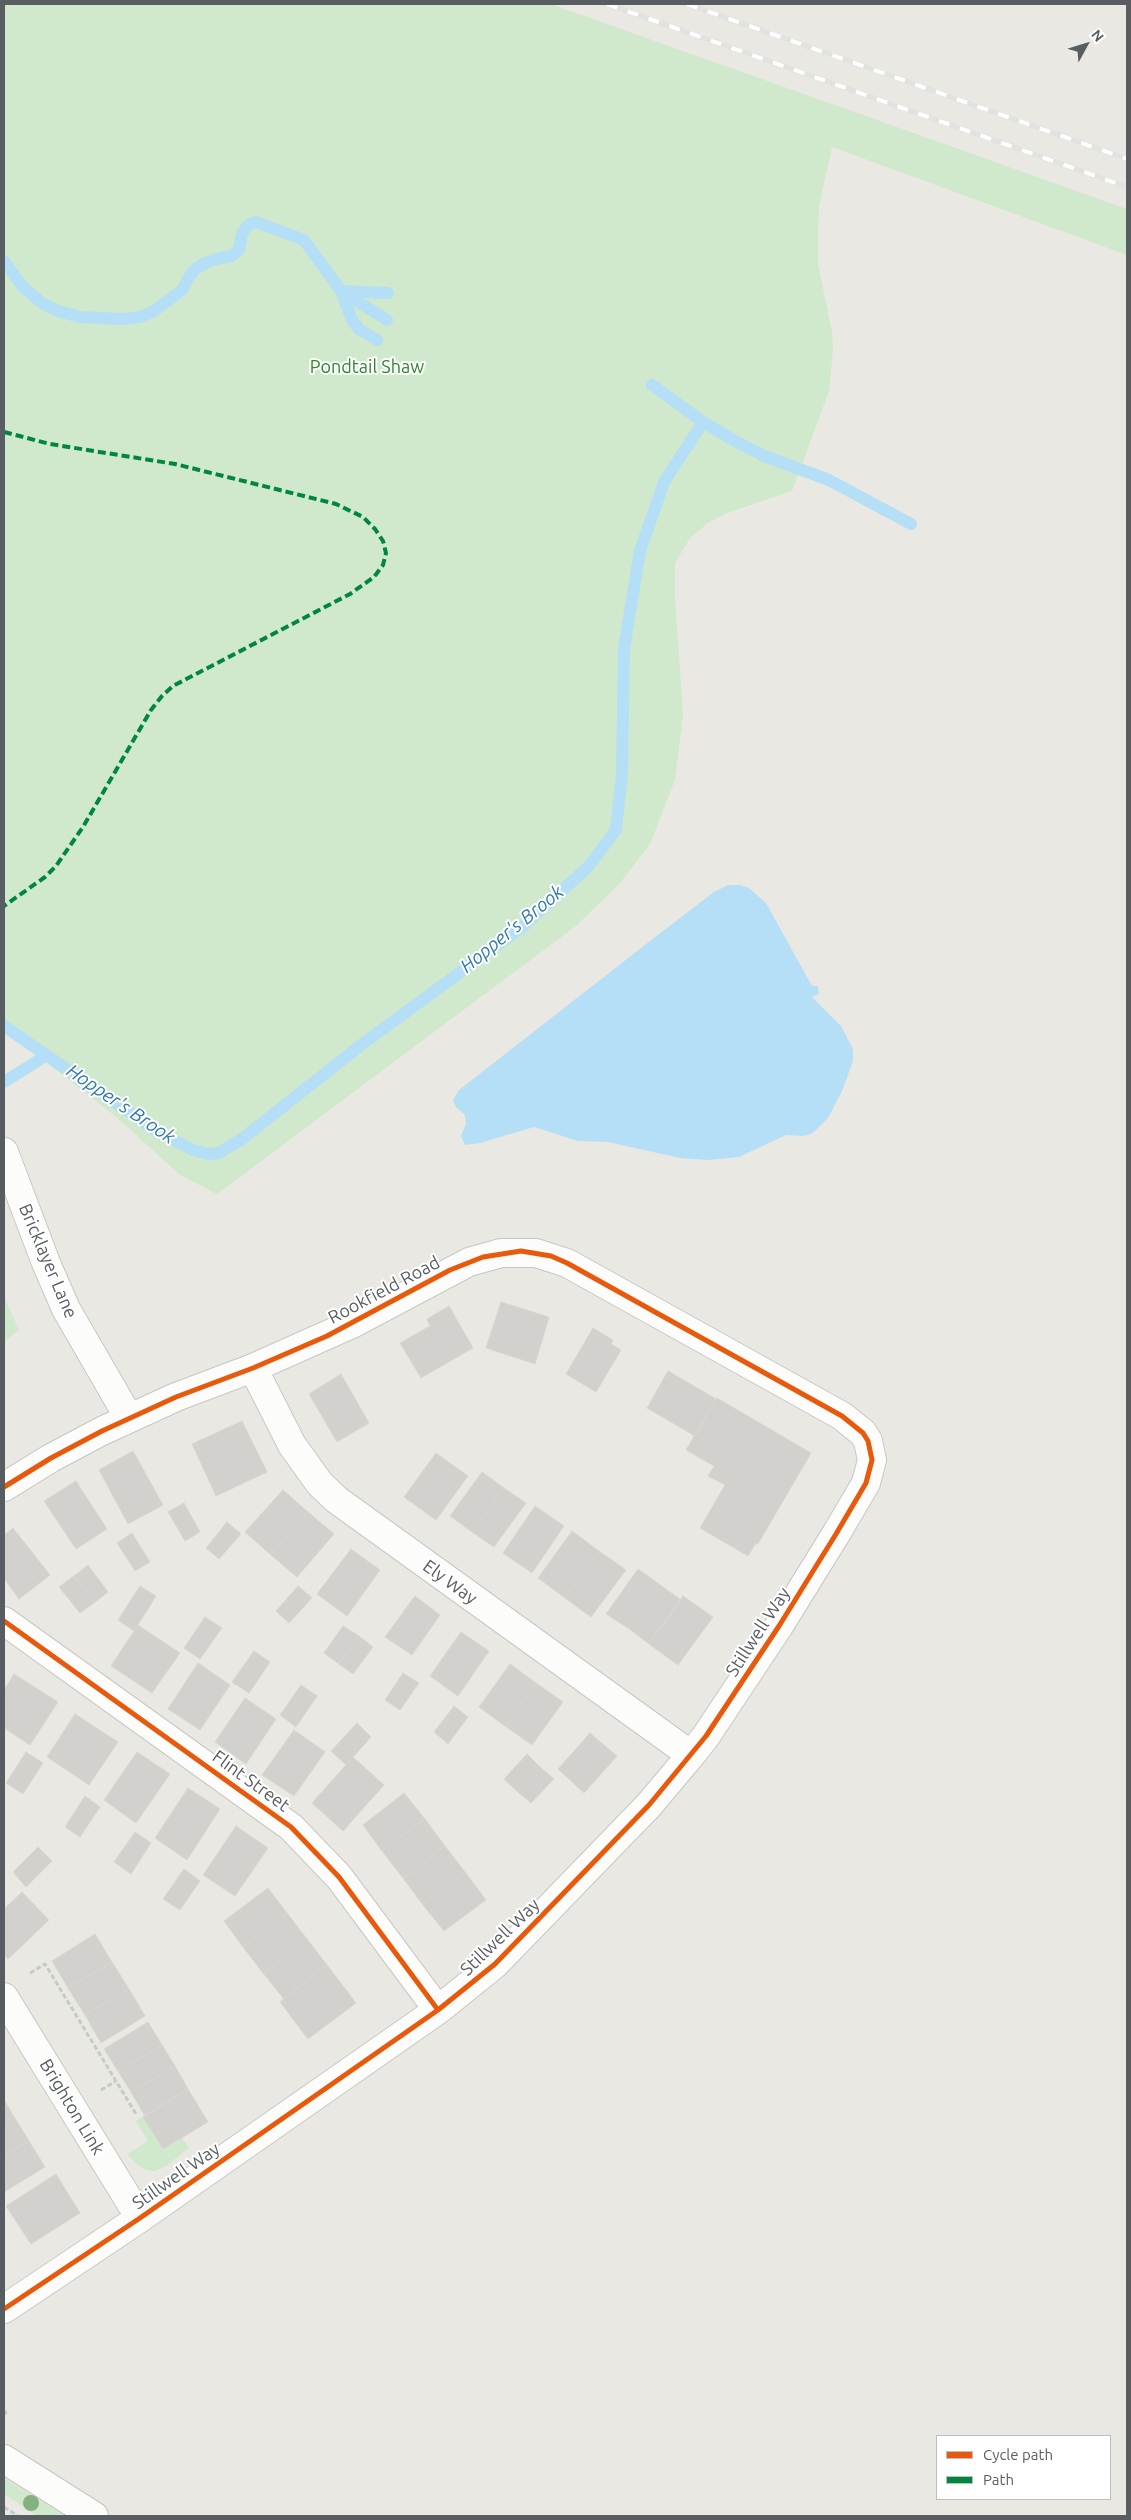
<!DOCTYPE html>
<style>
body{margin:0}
#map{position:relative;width:1131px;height:2520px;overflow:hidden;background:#eae8e2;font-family:Ubuntu,sans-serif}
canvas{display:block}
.frame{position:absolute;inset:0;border:5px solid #585d62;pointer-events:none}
.legend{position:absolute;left:936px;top:2435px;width:175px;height:65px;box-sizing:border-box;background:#fff;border:1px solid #bcbec0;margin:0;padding:6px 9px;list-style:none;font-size:15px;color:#585d62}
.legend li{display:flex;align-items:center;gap:10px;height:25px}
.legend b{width:25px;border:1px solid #bcbec0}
.north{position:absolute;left:1061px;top:20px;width:50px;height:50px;-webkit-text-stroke:4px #fff;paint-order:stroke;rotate:51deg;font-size:14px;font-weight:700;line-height:20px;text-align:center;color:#585d62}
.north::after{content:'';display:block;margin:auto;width:18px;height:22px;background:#585d62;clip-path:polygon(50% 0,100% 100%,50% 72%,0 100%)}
</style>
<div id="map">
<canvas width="1131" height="2520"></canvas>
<div class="frame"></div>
<ul class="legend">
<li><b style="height:6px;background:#e8590c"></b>Cycle path</li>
<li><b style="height:6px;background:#00873e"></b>Path</li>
</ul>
<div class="north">N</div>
</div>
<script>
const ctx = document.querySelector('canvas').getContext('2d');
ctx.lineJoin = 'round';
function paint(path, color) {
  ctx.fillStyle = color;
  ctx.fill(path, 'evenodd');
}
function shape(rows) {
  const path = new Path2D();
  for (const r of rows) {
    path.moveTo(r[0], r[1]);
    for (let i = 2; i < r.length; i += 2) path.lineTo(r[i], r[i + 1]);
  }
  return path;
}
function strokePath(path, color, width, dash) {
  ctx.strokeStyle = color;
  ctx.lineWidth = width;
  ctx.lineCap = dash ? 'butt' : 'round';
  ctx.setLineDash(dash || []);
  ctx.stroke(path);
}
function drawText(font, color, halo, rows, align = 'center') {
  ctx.font = font + ' Ubuntu,sans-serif';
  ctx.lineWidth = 4;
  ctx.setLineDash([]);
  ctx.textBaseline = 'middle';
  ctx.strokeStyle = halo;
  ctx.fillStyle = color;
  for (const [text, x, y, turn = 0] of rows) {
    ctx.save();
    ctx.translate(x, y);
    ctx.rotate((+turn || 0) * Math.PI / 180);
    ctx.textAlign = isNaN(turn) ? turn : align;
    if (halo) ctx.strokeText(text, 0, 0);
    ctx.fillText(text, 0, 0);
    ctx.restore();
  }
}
const green = shape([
 [4,4,551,4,1127,209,1127,255,832,147,819,206,818,236,818,264,832,332,833,348,829,391,792,491,727,513,709,522,690,538,675,563,675,599,683,714,675,780,650,844,620,883,576,926,217,1194,180,1175,115,1116,4,1029],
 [4,1296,19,1330,4,1342],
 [143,2117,163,2149,182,2138,189,2148,166,2166,155,2171,146,2170,136,2164,128,2154,148,2141,136,2121],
 [4,2478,66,2516,38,2516,4,2494]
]);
const water = shape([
 [728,885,739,885,749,888,766,903,812,986,818,986,819,994,812,997,841,1026,853,1049,853,1061,842,1091,828,1118,818,1128,811,1134,803,1136,786,1135,739,1157,708,1160,680,1158,608,1142,578,1141,534,1127,480,1143,465,1145,461,1136,466,1124,465,1115,456,1107,453,1100,459,1090,650,941,714,892]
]);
const stream = shape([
 [4,261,22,286,42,303,58,311,80,317,122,319,140,317,154,311,182,290,193,271,201,265,216,259,231,256,239,250,242,234,248,225,256,222,304,240,341,291,387,320],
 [377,340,359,329,352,320,341,291,388,293],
 [652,385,703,422,735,441,764,456,829,480,911,524],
 [4,1026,158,1132,193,1150,208,1154,219,1153,242,1139,361,1045,522,927,588,867,616,830,622,773,624,648,640,551,664,482,703,422],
 [4,1082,47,1055]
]);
const building = shape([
 [501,1302,549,1317,535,1364,486,1348,501,1302],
 [449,1306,473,1348,421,1378,400,1343,430,1326,427,1319,449,1306],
 [593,1328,613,1340,611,1344,621,1350,596,1392,566,1374,593,1328],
 [668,1371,716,1399,695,1436,647,1408,668,1371],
 [341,1374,369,1423,337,1442,309,1394,341,1374],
 [717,1398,811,1453,758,1544,756,1543,748,1556,700,1528,725,1485,708,1476,714,1466,686,1450,717,1398],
 [242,1421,267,1472,216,1496,192,1444,242,1421],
 [133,1451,163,1505,128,1524,99,1470,133,1451],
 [436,1453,468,1476,436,1520,404,1497,436,1453],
 [482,1472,504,1488,472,1532,450,1516,482,1472],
 [76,1481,107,1529,76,1549,44,1501,76,1481],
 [504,1488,526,1503,494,1547,472,1532,504,1488],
 [283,1490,308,1512,271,1555,245,1532,283,1490],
 [184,1503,200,1532,185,1541,168,1512,184,1503],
 [535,1506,564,1526,532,1573,503,1553,535,1506],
 [308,1512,334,1534,297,1577,271,1555,308,1512],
 [227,1522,241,1534,219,1559,206,1548,227,1522],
 [13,1528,50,1575,19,1599,4,1578,4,1535,13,1528],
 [572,1531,599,1551,565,1598,538,1578,572,1531],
 [132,1533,150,1562,135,1571,117,1543,132,1533],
 [351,1549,380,1570,347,1616,317,1594,351,1549],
 [599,1551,626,1570,591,1617,565,1598,599,1551],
 [88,1565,108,1592,94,1603,74,1576,88,1565],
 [638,1569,659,1584,628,1628,606,1614,638,1569],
 [74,1576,94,1603,80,1613,59,1587,74,1576],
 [659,1584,681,1600,649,1644,628,1628,659,1584],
 [140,1586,156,1596,134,1631,118,1620,140,1586],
 [298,1586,312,1598,289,1623,276,1611,298,1586],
 [415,1596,440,1615,412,1655,385,1637,415,1596],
 [683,1596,713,1617,678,1665,649,1644,683,1596],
 [205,1617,222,1628,200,1659,184,1648,205,1617],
 [138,1625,180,1653,152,1693,111,1666,138,1625],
 [343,1626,359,1636,339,1664,324,1653,343,1626],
 [461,1632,489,1651,458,1696,430,1676,461,1632],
 [359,1636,373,1647,353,1674,339,1664,359,1636],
 [254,1651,270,1662,249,1693,232,1682,254,1651],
 [198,1663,230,1685,200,1730,168,1709,198,1663],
 [510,1664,536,1683,505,1726,479,1707,510,1664],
 [403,1673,419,1683,400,1710,385,1700,403,1673],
 [14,1674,58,1702,30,1745,4,1728,4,1690,14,1674],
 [536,1683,563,1702,532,1745,505,1726,536,1683],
 [301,1685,317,1696,296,1727,280,1715,301,1685],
 [245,1698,276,1719,246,1764,215,1742,245,1698],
 [454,1706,468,1717,448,1744,434,1732,454,1706],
 [75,1714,118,1742,89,1785,47,1757,75,1714],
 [357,1723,371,1737,346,1765,331,1751,357,1723],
 [294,1730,325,1752,294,1796,262,1775,294,1730],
 [590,1733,617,1756,584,1793,558,1769,590,1733],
 [26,1752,43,1763,23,1794,6,1783,26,1752],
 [137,1752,170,1774,136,1823,104,1800,137,1752],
 [527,1754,540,1767,518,1792,504,1779,527,1754],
 [353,1757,384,1785,343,1831,312,1803,353,1757],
 [540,1767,554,1779,531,1803,518,1792,540,1767],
 [188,1788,220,1809,187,1860,155,1838,188,1788],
 [404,1793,425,1819,382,1851,363,1825,404,1793],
 [85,1796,100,1807,80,1837,65,1827,85,1796],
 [425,1819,445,1846,403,1878,382,1851,425,1819],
 [236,1826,268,1848,235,1896,203,1875,236,1826],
 [135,1832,151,1843,131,1874,114,1862,135,1832],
 [445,1846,465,1872,423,1905,403,1878,445,1846],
 [38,1847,52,1861,26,1887,13,1872,38,1847],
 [184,1869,200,1881,180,1910,163,1899,184,1869],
 [465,1872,486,1900,444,1931,423,1905,465,1872],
 [268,1888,287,1913,243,1947,224,1921,268,1888],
 [22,1892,49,1920,8,1959,4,1955,4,1909,22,1892],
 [287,1913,307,1939,263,1973,243,1947,287,1913],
 [95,1934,112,1962,68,1988,52,1961,95,1934],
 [307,1939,327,1965,284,1999,263,1973,307,1939],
 [112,1962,129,1989,85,2015,68,1988,112,1962],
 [327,1965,356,2003,308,2039,280,2002,327,1965],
 [129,1989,145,2016,101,2043,85,2015,129,1989],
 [148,2022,162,2045,118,2071,104,2049,148,2022],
 [162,2045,175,2066,131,2092,118,2071,162,2045],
 [175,2066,188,2089,145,2116,131,2092,175,2066],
 [188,2089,208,2122,163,2149,143,2117,188,2089],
 [4,2100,13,2115,4,2121,4,2100],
 [13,2115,29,2141,4,2156,4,2121,13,2115],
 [29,2141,45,2167,4,2192,4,2156,29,2141],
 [56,2174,80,2213,31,2244,6,2206,56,2174]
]);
const path = shape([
 [30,1973,45,1964,136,2114],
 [101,2090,116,2081],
 [4,2411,6,2412,4,2416],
 [4,2507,18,2516]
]);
const street = shape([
 [4,1152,46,1263,66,1309,129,1418],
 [4,1621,291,1827,339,1877,438,2010],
 [4,1997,140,2218],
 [4,2309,140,2218,438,2010,495,1964,649,1805,691,1755,706,1736,779,1626,836,1534,866,1483,872,1460,868,1441,863,1433,842,1416,567,1263,536,1253,501,1253,469,1262,354,1323,253,1368,292,1445,320,1484,337,1500,691,1755]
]);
const secondary = shape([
 [4,1487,51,1458,102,1431,176,1397,253,1368],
 [4,2459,94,2516]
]);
const rail = shape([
 [607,4,1127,187],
 [687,4,1127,159]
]);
const quiet = shape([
 [4,432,50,444,175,464,336,504,363,517,375,529,383,541,386,553,383,565,374,577,350,594,173,686,162,696,151,710,83,827,56,866,45,877,4,906]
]);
const cycleway = shape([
 [4,1487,51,1458,102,1431,176,1397,253,1368,327,1336,450,1270,483,1257,521,1251,551,1256,567,1263,842,1416,863,1433,868,1441,872,1460,866,1483,836,1534,779,1626,706,1736,649,1805,495,1964,438,2010,140,2218,4,2309],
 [4,1621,291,1827,339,1877,438,2010]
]);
const trees = [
 [31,2503]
];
const parkNames = [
 ["Pondtail Shaw",367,367]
];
const streetNames = [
 ["Bricklayer Lane",48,1261,67],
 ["Rookfield Road",384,1290,-28],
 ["Ely Way",450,1582,36],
 ["Stillwell Way",758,1632,-57],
 ["Flint Street",251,1781,36],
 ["Stillwell Way",500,1937,-44],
 ["Brighton Link",72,2107,59],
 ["Stillwell Way",176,2176,-35]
];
const waterNames = [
 ["Hopper's Brook",512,929,-39],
 ["Hopper's Brook",121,1104,34]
];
paint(green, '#d0e8cb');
paint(water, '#b4dff6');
strokePath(stream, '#b4dff6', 12);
paint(building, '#d2d1cd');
strokePath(building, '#d9d6d2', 1);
strokePath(street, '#c7c7c7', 30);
strokePath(secondary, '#c5c6c4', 30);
strokePath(path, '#c5ccc8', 3, [5, 2.5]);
strokePath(street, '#fcfcfb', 28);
strokePath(secondary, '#fcfcfb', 28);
strokePath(rail, '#e2e2e1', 5.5);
strokePath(rail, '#fff', 4, [11]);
strokePath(quiet, '#00873e', 4, [8, 4]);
strokePath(cycleway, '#e8590c', 5);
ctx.fillStyle = '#83b27e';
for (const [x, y] of trees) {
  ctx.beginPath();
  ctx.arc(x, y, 8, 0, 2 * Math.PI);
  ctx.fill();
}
drawText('18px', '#2e862c', '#fff', parkNames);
drawText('18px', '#585d62', '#fff', streetNames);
drawText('italic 19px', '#3078b1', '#fff', waterNames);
</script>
